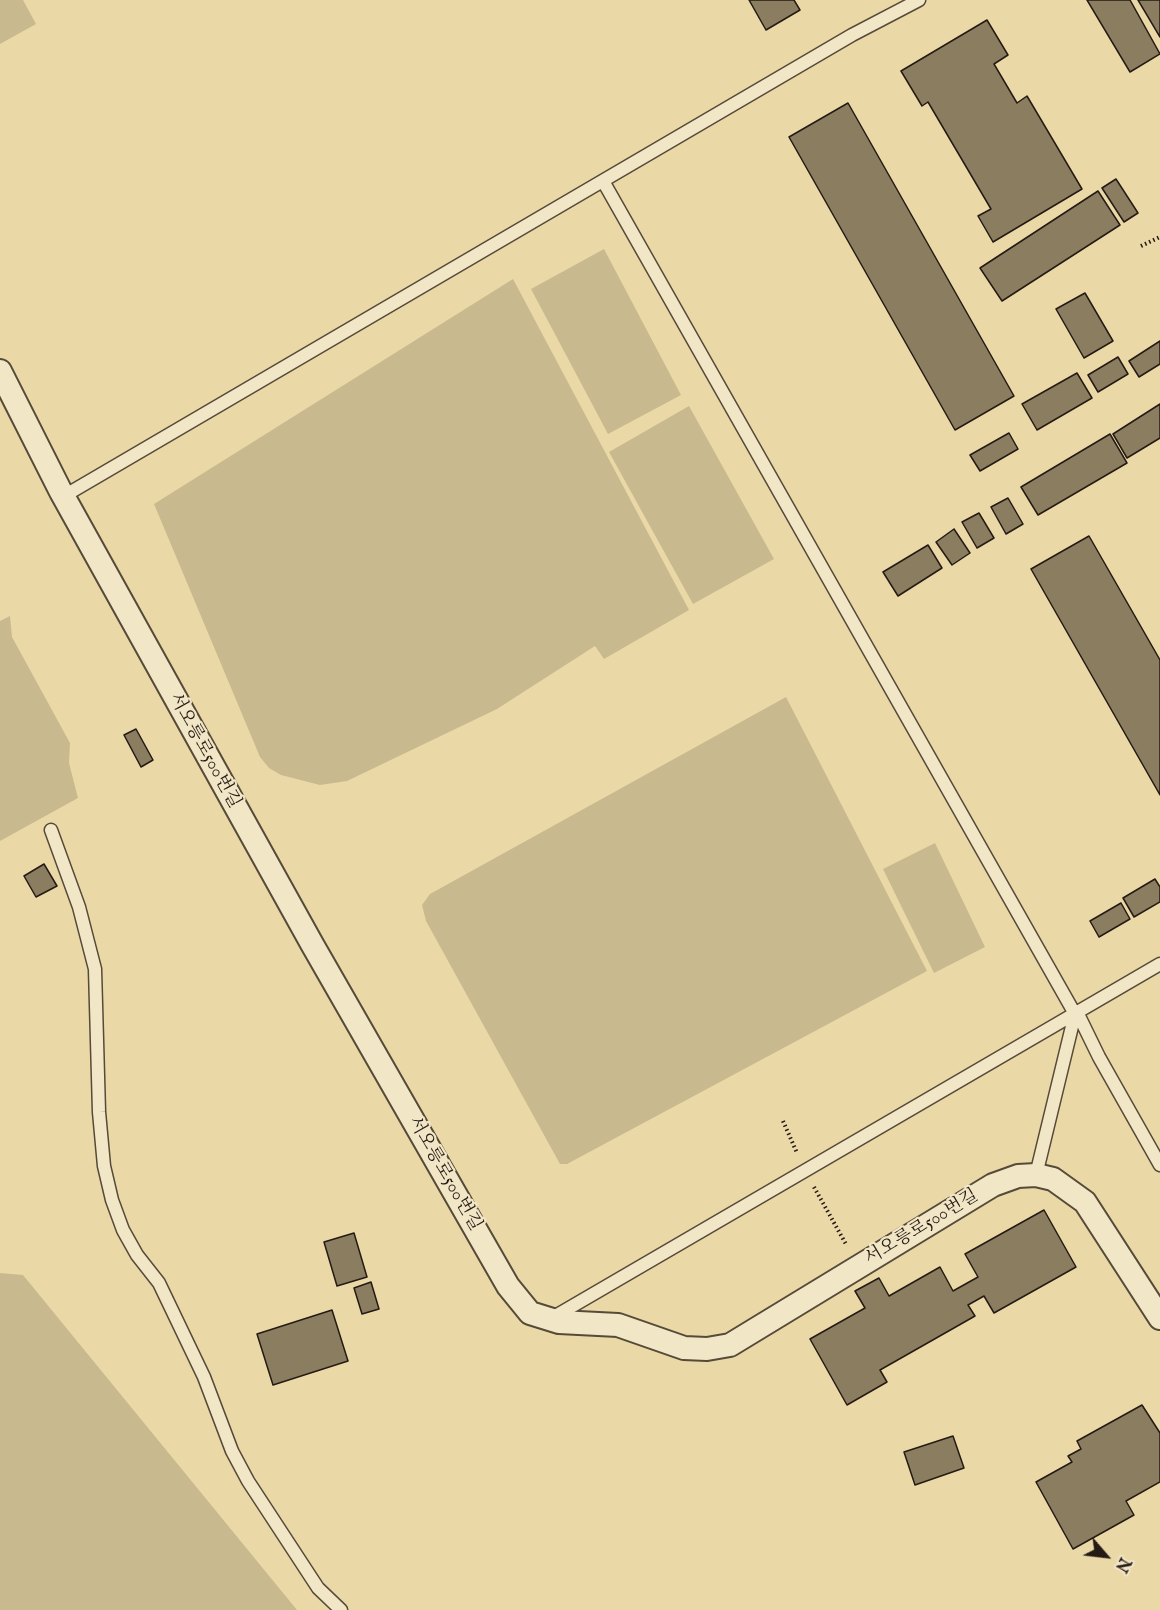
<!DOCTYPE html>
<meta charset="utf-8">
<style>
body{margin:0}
#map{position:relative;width:1160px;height:1610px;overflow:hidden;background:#ead9a7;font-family:"IM FELL English",serif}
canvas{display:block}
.north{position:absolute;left:1076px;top:1526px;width:60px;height:60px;-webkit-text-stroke:4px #f1e6c6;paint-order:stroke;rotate:118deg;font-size:16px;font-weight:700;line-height:24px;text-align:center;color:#251a14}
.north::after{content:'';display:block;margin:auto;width:21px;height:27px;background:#251a14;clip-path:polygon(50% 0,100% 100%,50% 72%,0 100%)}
</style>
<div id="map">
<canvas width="1160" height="1610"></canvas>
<div class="north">N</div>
</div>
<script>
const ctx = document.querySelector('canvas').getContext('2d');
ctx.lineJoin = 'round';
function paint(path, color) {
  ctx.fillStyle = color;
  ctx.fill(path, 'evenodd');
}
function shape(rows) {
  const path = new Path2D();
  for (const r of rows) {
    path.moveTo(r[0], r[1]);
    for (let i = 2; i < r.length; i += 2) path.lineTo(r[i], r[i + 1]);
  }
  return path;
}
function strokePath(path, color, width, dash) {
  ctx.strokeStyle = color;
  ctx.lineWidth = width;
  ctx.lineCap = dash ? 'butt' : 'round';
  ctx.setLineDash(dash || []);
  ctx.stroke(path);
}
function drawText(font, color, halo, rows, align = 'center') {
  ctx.font = font + ' "IM FELL English","Noto Serif KR",serif';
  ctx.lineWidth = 4.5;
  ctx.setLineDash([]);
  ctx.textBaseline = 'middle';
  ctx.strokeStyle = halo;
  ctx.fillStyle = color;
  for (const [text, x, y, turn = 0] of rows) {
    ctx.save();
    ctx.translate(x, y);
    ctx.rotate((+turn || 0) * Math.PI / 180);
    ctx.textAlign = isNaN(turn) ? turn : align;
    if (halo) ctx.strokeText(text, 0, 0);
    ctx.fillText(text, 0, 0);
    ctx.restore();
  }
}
const green = shape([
 [0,0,23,0,36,24,0,44],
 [604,249,681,395,608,434,531,289],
 [513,279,689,610,604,659,595,646,497,709,347,781,320,785,281,775,269,768,260,757,154,504],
 [689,406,774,559,693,604,609,452],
 [10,616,12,637,70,743,69,763,78,798,0,841,0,621],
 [786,697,927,971,567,1164,560,1164,426,921,422,905,430,894],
 [935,843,985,947,934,973,883,869],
 [0,1273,23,1275,297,1610,0,1610]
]);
const building = shape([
 [749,0,794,0,800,10,766,30,749,0],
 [1087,0,1130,0,1160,54,1130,72,1087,0],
 [1138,0,1160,0,1160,37,1138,0],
 [987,20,1008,55,994,64,1017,103,1027,96,1082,189,993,242,978,216,991,209,928,102,922,106,901,71,987,20],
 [848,103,1014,396,955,430,789,137,848,103],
 [1116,179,1138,213,1124,222,1102,188,1116,179],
 [1098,191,1120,225,1002,301,980,268,1098,191],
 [1085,293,1113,341,1084,358,1056,309,1085,293],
 [1160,341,1160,364,1139,377,1129,361,1160,341],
 [1118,357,1128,374,1098,392,1088,375,1118,357],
 [1077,373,1092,398,1037,430,1022,404,1077,373],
 [1160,404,1160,438,1127,458,1113,434,1160,404],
 [1009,433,1018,449,980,471,970,455,1009,433],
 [1110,434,1127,463,1038,515,1021,487,1110,434],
 [1008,498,1023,524,1006,534,991,507,1008,498],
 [979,513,994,538,977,548,962,522,979,513],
 [954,529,970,553,952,565,936,542,954,529],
 [1089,536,1160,660,1160,795,1031,569,1089,536],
 [928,545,942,568,898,596,883,572,928,545],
 [136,729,153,760,141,767,124,735,136,729],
 [44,864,57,886,36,897,24,876,44,864],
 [1155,879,1160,887,1160,902,1134,917,1123,898,1155,879],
 [1121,903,1130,919,1099,937,1090,921,1121,903],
 [1044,1210,1076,1267,994,1313,984,1296,968,1305,975,1316,880,1370,887,1382,847,1405,810,1339,865,1308,855,1291,879,1278,889,1296,940,1267,953,1291,978,1277,965,1254,1044,1210],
 [354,1233,367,1277,337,1286,324,1242,354,1233],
 [371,1282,379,1309,362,1314,354,1288,371,1282],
 [332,1310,348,1361,273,1385,257,1334,332,1310],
 [1142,1405,1160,1433,1160,1482,1126,1501,1134,1515,1073,1549,1036,1482,1072,1462,1068,1456,1081,1449,1077,1441,1142,1405],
 [953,1436,964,1468,915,1485,904,1452,953,1436]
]);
const path = shape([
 [1141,246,1160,237],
 [783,1121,797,1153],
 [814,1187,847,1246]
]);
const service = shape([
 [603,181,1075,1014,1036,1175],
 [64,496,852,35,919,0],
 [51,830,79,907,95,969,99,1112,104,1166,112,1200,123,1230,137,1255,159,1283,204,1377,232,1451,248,1481,318,1588,341,1610],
 [1077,1012,1099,1057,1160,1165],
 [552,1318,1160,964]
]);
const minor = shape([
 [0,371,61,492,312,944,508,1286,530,1313,559,1322,618,1325,684,1348,707,1349,730,1345,993,1185,1018,1176,1036,1175,1053,1179,1085,1202,1160,1318]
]);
const streetNames = [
 ["서오릉로500번길",204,751,61],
 ["서오릉로500번길",444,1174,60],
 ["서오릉로500번길",922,1228,-31]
];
paint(green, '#c9b98e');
paint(building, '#8b7d60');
strokePath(building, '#251a14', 1.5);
strokePath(service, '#564a39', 15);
strokePath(minor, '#564a39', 26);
strokePath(path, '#251a14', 4, [1.5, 3]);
strokePath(service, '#f1e6c6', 12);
strokePath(minor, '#f1e6c6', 22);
drawText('18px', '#251a14', '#f1e6c6', streetNames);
</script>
